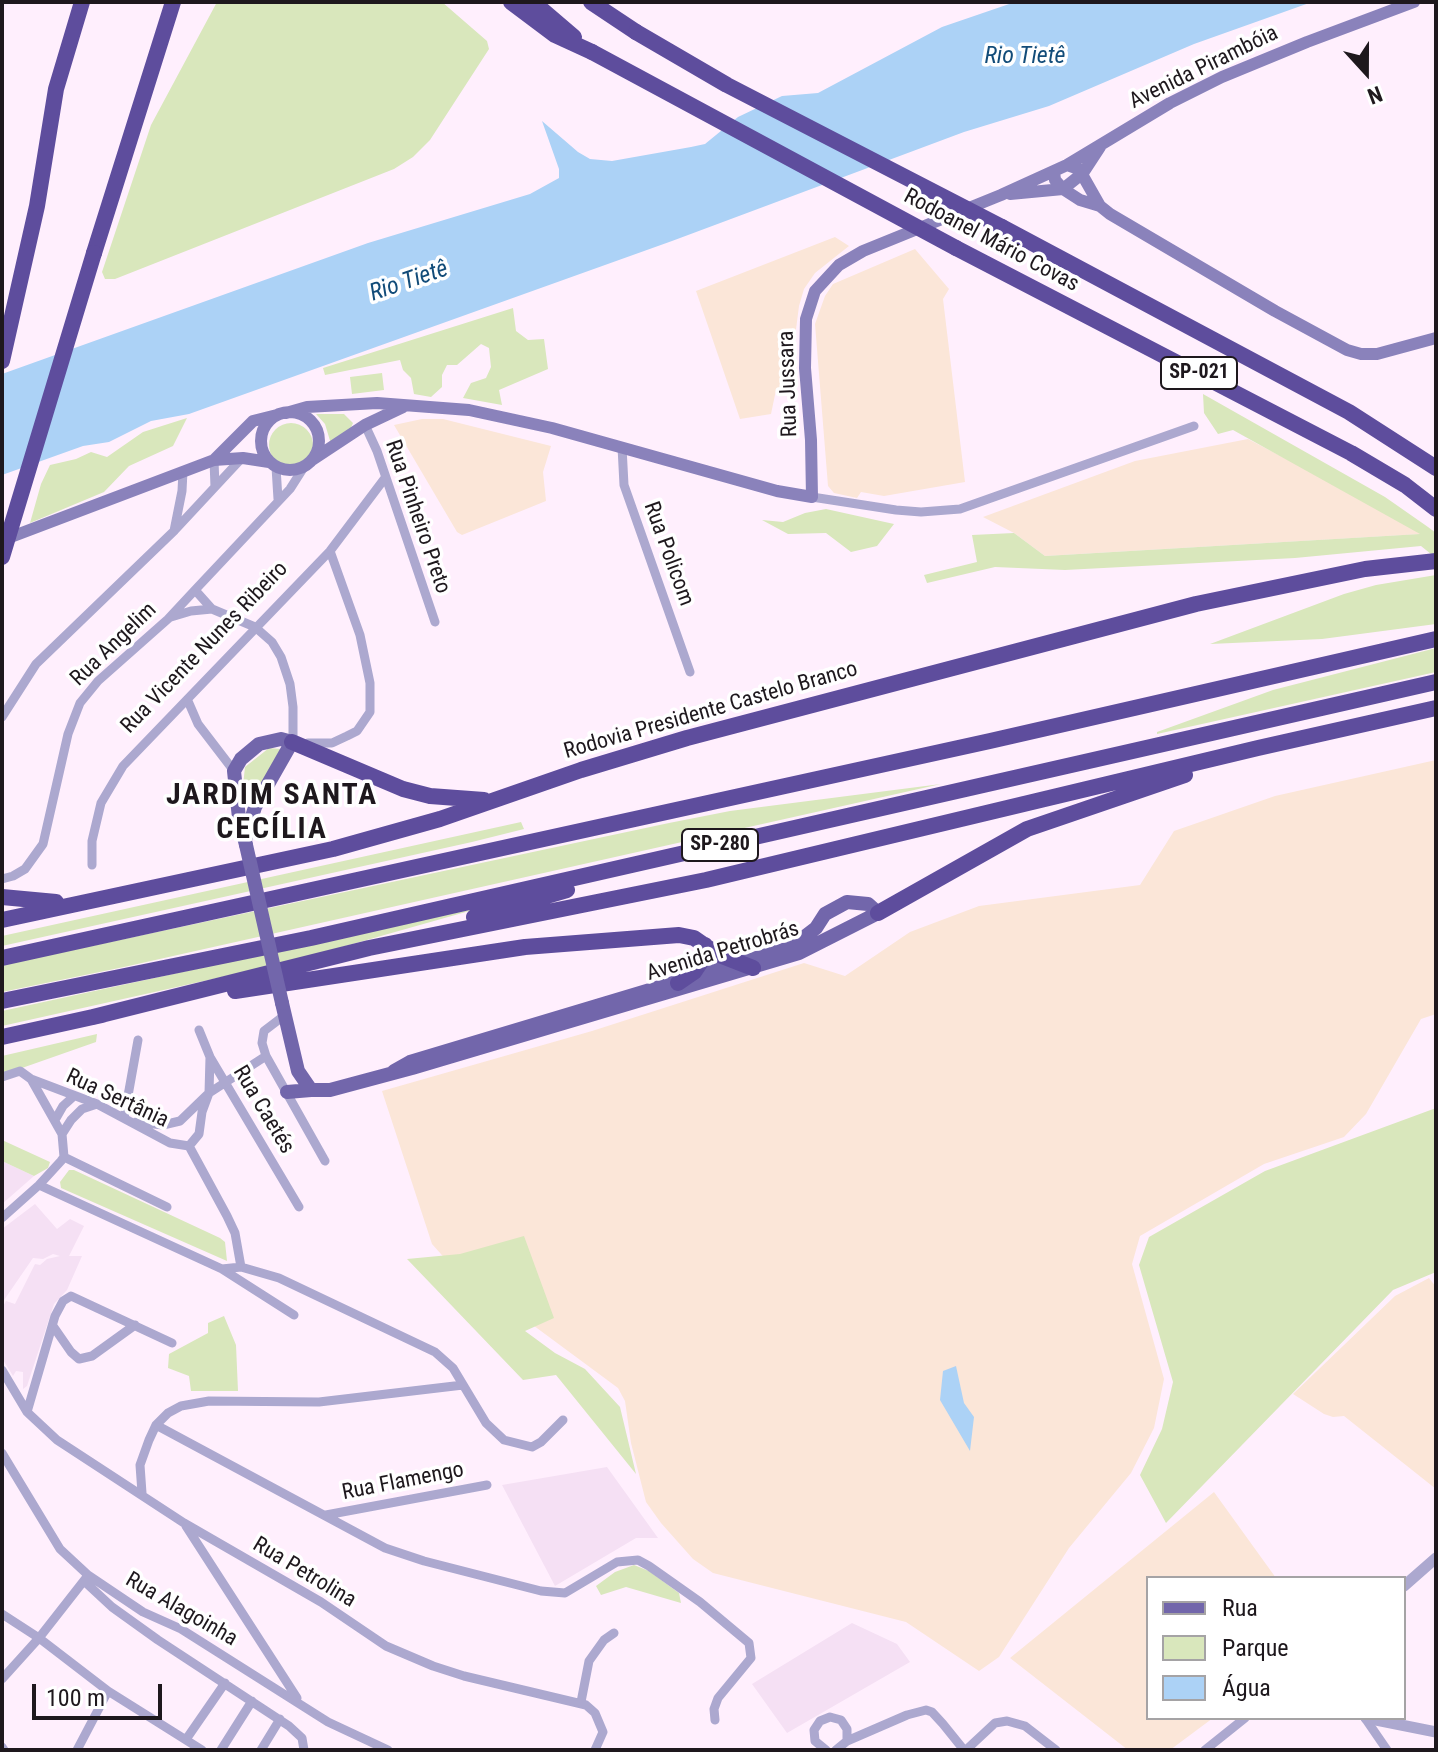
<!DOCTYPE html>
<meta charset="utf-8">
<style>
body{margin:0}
#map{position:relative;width:1438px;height:1752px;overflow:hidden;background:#ffeffd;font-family:"Roboto Condensed",sans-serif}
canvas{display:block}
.frame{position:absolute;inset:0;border:4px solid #1e181d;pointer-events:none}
.legend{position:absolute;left:1146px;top:1576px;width:260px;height:144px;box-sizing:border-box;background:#fff;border:2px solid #a5a3a5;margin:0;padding:10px 14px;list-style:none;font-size:24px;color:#1e181d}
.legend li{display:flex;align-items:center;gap:16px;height:40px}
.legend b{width:40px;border:2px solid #a5a3a5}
.north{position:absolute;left:1326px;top:32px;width:80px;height:80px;-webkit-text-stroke:6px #fff;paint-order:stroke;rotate:159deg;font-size:22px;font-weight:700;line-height:32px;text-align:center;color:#1e181d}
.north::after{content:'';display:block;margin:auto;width:28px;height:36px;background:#1e181d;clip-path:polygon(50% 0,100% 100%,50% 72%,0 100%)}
.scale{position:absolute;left:32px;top:1684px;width:130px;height:36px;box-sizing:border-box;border:4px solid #1e181d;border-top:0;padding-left:10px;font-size:24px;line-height:28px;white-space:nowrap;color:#1e181d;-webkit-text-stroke:6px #fff;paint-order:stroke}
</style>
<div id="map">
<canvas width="1438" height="1752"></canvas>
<div class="frame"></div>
<ul class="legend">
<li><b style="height:10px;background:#7266ab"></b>Rua</li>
<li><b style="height:22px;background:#d9e7bc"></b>Parque</li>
<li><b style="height:22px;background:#acd2f6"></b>Água</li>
</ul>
<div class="north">N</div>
<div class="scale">100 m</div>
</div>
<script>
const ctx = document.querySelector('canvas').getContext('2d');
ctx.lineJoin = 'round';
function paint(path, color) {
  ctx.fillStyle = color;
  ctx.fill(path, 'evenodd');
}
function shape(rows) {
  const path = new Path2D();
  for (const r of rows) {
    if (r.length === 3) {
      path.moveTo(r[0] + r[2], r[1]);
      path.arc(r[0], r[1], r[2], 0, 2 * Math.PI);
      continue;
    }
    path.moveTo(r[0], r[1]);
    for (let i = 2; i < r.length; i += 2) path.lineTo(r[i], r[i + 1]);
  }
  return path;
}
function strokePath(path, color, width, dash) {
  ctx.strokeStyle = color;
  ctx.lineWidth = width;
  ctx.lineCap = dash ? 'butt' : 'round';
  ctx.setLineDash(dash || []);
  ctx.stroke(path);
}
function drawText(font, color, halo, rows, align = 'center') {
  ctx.font = font + ' "Roboto Condensed",sans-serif';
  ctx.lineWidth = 7;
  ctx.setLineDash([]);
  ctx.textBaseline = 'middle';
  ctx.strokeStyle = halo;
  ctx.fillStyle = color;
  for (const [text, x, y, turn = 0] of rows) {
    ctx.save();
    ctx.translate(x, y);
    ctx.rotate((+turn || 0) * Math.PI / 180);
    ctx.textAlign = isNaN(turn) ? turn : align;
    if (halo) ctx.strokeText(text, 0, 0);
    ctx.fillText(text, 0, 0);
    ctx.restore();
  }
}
const built = shape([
 [2,1161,34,1176,2,1204],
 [35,1204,57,1229,70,1219,84,1226,69,1256,82,1256,67,1290,54,1304,27,1386,23,1389,23,1372,16,1371,13,1376,2,1358,2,1308,6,1301,15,1304,35,1264,40,1265,47,1259,60,1256,53,1254,43,1259,33,1258,2,1303,2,1229],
 [607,1467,658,1538,636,1538,555,1586,502,1485],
 [852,1623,897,1644,910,1662,787,1733,752,1684]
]);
const industrial = shape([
 [835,237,849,246,815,273,804,289,799,306,794,345,798,385,776,390,771,414,740,419,696,291],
 [915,249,949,289,943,299,965,482,884,496,861,492,857,498,834,493,828,486,815,324,825,296,833,284],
 [422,419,443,419,551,446,543,472,546,501,462,535,457,532,394,425],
 [1248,439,1363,499,1421,534,1045,556,1014,533,983,517,1135,461],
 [1436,760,1436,1014,1421,1019,1366,1114,1344,1137,1264,1164,1140,1236,1132,1264,1164,1379,1154,1428,1131,1473,1069,1548,999,1657,979,1671,906,1622,713,1573,693,1559,661,1523,646,1502,631,1443,625,1401,618,1388,449,1263,432,1244,382,1091,592,1031,804,963,845,976,910,932,979,906,1140,885,1174,831,1275,796],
 [1429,1278,1436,1287,1436,1489,1344,1416,1333,1417,1324,1414,1293,1394,1395,1296],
 [1214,1492,1276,1578,1148,1578,1148,1718,1213,1718,1170,1750,1128,1750,1010,1658]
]);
const green = shape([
 [217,2,442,2,487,41,489,49,430,140,413,157,394,169,115,279,105,279,102,272,151,125],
 [513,308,516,331,528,340,544,339,548,369,499,390,502,405,463,398,471,383,486,378,491,367,489,348,481,344,457,365,447,365,442,375,442,387,431,397,414,394,411,378,403,370,400,360,325,375,323,368],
 [382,373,384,390,352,394,350,377],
 [1203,394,1385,497,1428,527,1436,533,1436,558,1421,546,1295,558,1065,570,995,567,927,583,924,575,977,562,972,535,1014,533,1045,556,1420,534,1233,430,1218,434,1204,413],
 [316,414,344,414,353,423,349,432,331,444,325,424],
 [187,418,173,446,129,466,104,492,30,523,41,484,50,465,76,459,91,452,107,457,143,432],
 [291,445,22],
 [826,509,894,524,877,546,851,552,826,533,788,534,762,520,783,522,805,513],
 [1436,575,1436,624,1322,639,1210,644,1344,594,1376,585],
 [1436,648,1436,672,1157,734,1157,732,1273,690],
 [269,748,281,749,251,801,246,801,242,795,245,767],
 [941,784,124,967,2,992,2,965,669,823,730,811],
 [521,822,524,829,472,842,2,946,2,936],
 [487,906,289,962,2,1026,2,1011],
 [97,1034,96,1042,2,1075,2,1056],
 [1436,1108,1436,1272,1393,1290,1166,1523,1140,1475,1162,1429,1173,1382,1139,1265,1149,1237,1265,1171],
 [2,1140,50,1162,48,1168,34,1176,2,1161],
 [69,1170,74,1170,220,1238,225,1242,227,1261,61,1188,60,1182],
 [524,1236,554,1318,525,1331,555,1353,585,1369,620,1407,636,1474,556,1375,523,1380,407,1259,460,1254],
 [224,1316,236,1345,238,1391,191,1391,189,1376,168,1368,169,1354,208,1333,208,1323],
 [634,1565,649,1571,679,1593,681,1603,626,1587,601,1595,596,1586,615,1572]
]);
const water = shape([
 [1015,2,1312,2,1194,44,1049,106,964,132,672,241,189,414,151,421,109,442,83,446,2,475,2,374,368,243,530,194,559,178,559,169,542,121,578,152,590,159,612,161,691,147,705,144,738,117,782,96,818,93,942,27],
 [956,1366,964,1403,974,1417,970,1451,940,1400,943,1371]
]);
const minor = shape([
 [365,425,377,451,435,622],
 [622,447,624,485,690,672],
 [214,460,215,487],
 [276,467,278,499],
 [812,497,896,510,921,512,960,509,1194,426],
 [174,531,182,491,183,471],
 [195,590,212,609,255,627,272,642,281,657,290,684,293,707,293,742],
 [171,617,191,611,212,609],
 [188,701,198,724,234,771],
 [2,717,36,664,174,531,241,459],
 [308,743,332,743,347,736,357,731,370,712,370,683,360,635,330,551],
 [92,865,92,841,101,803,123,766,330,551,385,478],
 [2,879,13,876,25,869,43,844,68,734,80,703,98,681,168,619,195,590,290,489,304,467],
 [285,1015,264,1031,262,1043,266,1056,325,1161],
 [199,1030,210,1057,299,1207],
 [2,1077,20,1071,31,1079,97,1104,170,1143,189,1146,199,1134,202,1112,209,1093,210,1057],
 [31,1079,62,1134],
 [124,1118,138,1040],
 [55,1120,63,1106,74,1096],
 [136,1122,163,1125,180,1121,209,1093,266,1056],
 [189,1146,227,1216,235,1233,241,1267],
 [64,1157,167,1207],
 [39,1185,222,1269,294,1315],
 [2,1218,39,1185,61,1161,64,1157,62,1134,71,1120,82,1109,97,1104],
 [222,1269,241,1267,279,1278,435,1352,453,1368,486,1423,504,1440,532,1447,541,1442,563,1420],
 [53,1326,71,1352,79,1359,92,1356,135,1325],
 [2,1370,27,1412,57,1440,184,1523,321,1602,386,1646,433,1666,464,1676,586,1705,595,1713,603,1732,595,1750],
 [27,1412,55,1316,63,1301,71,1296,172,1343],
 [156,1425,385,1548,424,1561,541,1591,565,1593,617,1562,638,1560,649,1566,700,1602,749,1643,751,1658,718,1698,714,1709,715,1720],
 [2,1453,60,1549,88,1575,143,1612,181,1629,328,1722,388,1750],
 [142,1493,140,1465,149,1440,156,1425,168,1413,181,1406,209,1401,319,1402,463,1385],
 [326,1515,487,1485],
 [186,1526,297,1698],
 [84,1581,112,1607,158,1640,289,1726,302,1738,304,1750],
 [2,1614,39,1638,108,1691,202,1750],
 [2,1679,39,1638,86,1578],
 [581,1702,589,1661,604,1640,614,1633],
 [1365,1718,1387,1750],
 [187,1738,225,1683],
 [847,1741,907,1715,926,1710,932,1712,943,1724,964,1750],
 [2,1747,4,1750],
 [77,1750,108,1691],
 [221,1750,252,1701],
 [261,1750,280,1719],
 [826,1750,815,1741,814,1730,820,1721,830,1717,841,1720,847,1729,847,1741,836,1750],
 [966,1750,995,1723,1007,1721,1025,1726,1056,1750],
 [1205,1750,1245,1718]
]);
const tertiary = shape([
 [1404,1586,1436,1558],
 [1366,1718,1436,1732]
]);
const secondary = shape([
 [1067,165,1079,169,1100,206,1110,214,1275,311,1347,350,1361,354,1377,354,1436,338],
 [1054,171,1055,180,1063,189,1080,200,1100,206],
 [1063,189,1083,173,1100,147],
 [1010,194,1063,189],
 [290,441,29],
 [286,413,307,407,377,403,469,410,552,428,777,491,812,497,811,440,805,368,806,319,815,291,839,265,863,251,1001,195,1067,165,1170,103,1222,77,1307,42,1414,2],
 [214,460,253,421,277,415],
 [312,460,365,425,403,407],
 [3,540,214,460,243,458,269,462]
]);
const primary = shape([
 [245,840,255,807,292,742,281,739,259,744,241,759,234,771,239,818,246,845],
 [282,1003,298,1071,311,1090,330,1090,412,1068,799,953,878,913,868,904,847,902,825,914,816,928,790,948,410,1062,394,1071],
 [287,1092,311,1090]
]);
const motorway = shape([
 [511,2,555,35,592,52],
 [533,2,574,37],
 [591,2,636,32],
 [1002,227,1349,412,1436,468],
 [956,248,1351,453,1405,485,1436,509],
 [94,253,173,2],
 [2,361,37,206,56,89,82,2],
 [292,742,403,789,430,796,484,800],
 [2,897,56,902],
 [878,913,1027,829,1185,775],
 [474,917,567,890],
 [2,920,333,849,440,819,581,770,687,738,1196,604,1365,569,1436,561],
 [2,958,990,741,1436,639],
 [678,983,694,972,700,963,705,945],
 [235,991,525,947,679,935,694,938,717,954,753,968],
 [2,1001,311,938,1436,682],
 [93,1017,369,948,706,880,1258,748,1436,708],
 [2,1037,102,1015]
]);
const primaryBridge = shape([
 [246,845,282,1003]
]);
const motorwayBridge = shape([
 [636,32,727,85,1002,227],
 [592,52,956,248],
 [2,557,94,253]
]);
const shields = [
 [1199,373,76],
 [720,845,76]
];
const shieldNames = [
 ["SP-021",1199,373],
 ["SP-280",720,845]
];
const streetNames = [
 ["Avenida Pirambóia",1204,68,-26],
 ["Rodoanel Mário Covas",991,241,28],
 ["Rua Jussara",789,384,-92],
 ["Rua Pinheiro Preto",417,517,71],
 ["Rua Policom",668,554,70],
 ["Rua Angelim",114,645,-44],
 ["Rua Vicente Nunes Ribeiro",205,648,-46],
 ["Rodovia Presidente Castelo Branco",711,711,-16],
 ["Avenida Petrobrás",723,952,-17],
 ["Rua Sertânia",117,1099,25],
 ["Rua Caetés",263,1110,59],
 ["Rua Flamengo",403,1482,-11],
 ["Rua Petrolina",304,1573,31],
 ["Rua Alagoinha",181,1610,30]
];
const waterNames = [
 ["Rio Tietê",1025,57],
 ["Rio Tietê",409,282,-19]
];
const districtNames = [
 ["JARDIM SANTA",272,796],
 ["CECÍLIA",272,830]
];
paint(built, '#f5e0f4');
paint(industrial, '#fbe6d8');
paint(green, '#d9e7bc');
paint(water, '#acd2f6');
strokePath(minor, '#aca8cf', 9);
strokePath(tertiary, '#aca8cf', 11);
strokePath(secondary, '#8a82bb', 12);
strokePath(primary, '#7266ab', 14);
strokePath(motorway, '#5e4d9d', 16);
strokePath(primaryBridge, '#7266ab', 14);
strokePath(motorwayBridge, '#5e4d9d', 16);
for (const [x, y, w] of shields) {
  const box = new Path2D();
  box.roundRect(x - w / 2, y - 16, w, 32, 6);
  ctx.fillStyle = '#fff';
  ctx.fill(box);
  strokePath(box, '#1e181d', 2);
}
drawText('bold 20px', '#1e181d', null, shieldNames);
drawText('22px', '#1e181d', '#fff', streetNames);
drawText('italic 24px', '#124c79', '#fff', waterNames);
ctx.letterSpacing = '2px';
drawText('bold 30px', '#1e181d', '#fff', districtNames);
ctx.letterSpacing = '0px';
</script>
